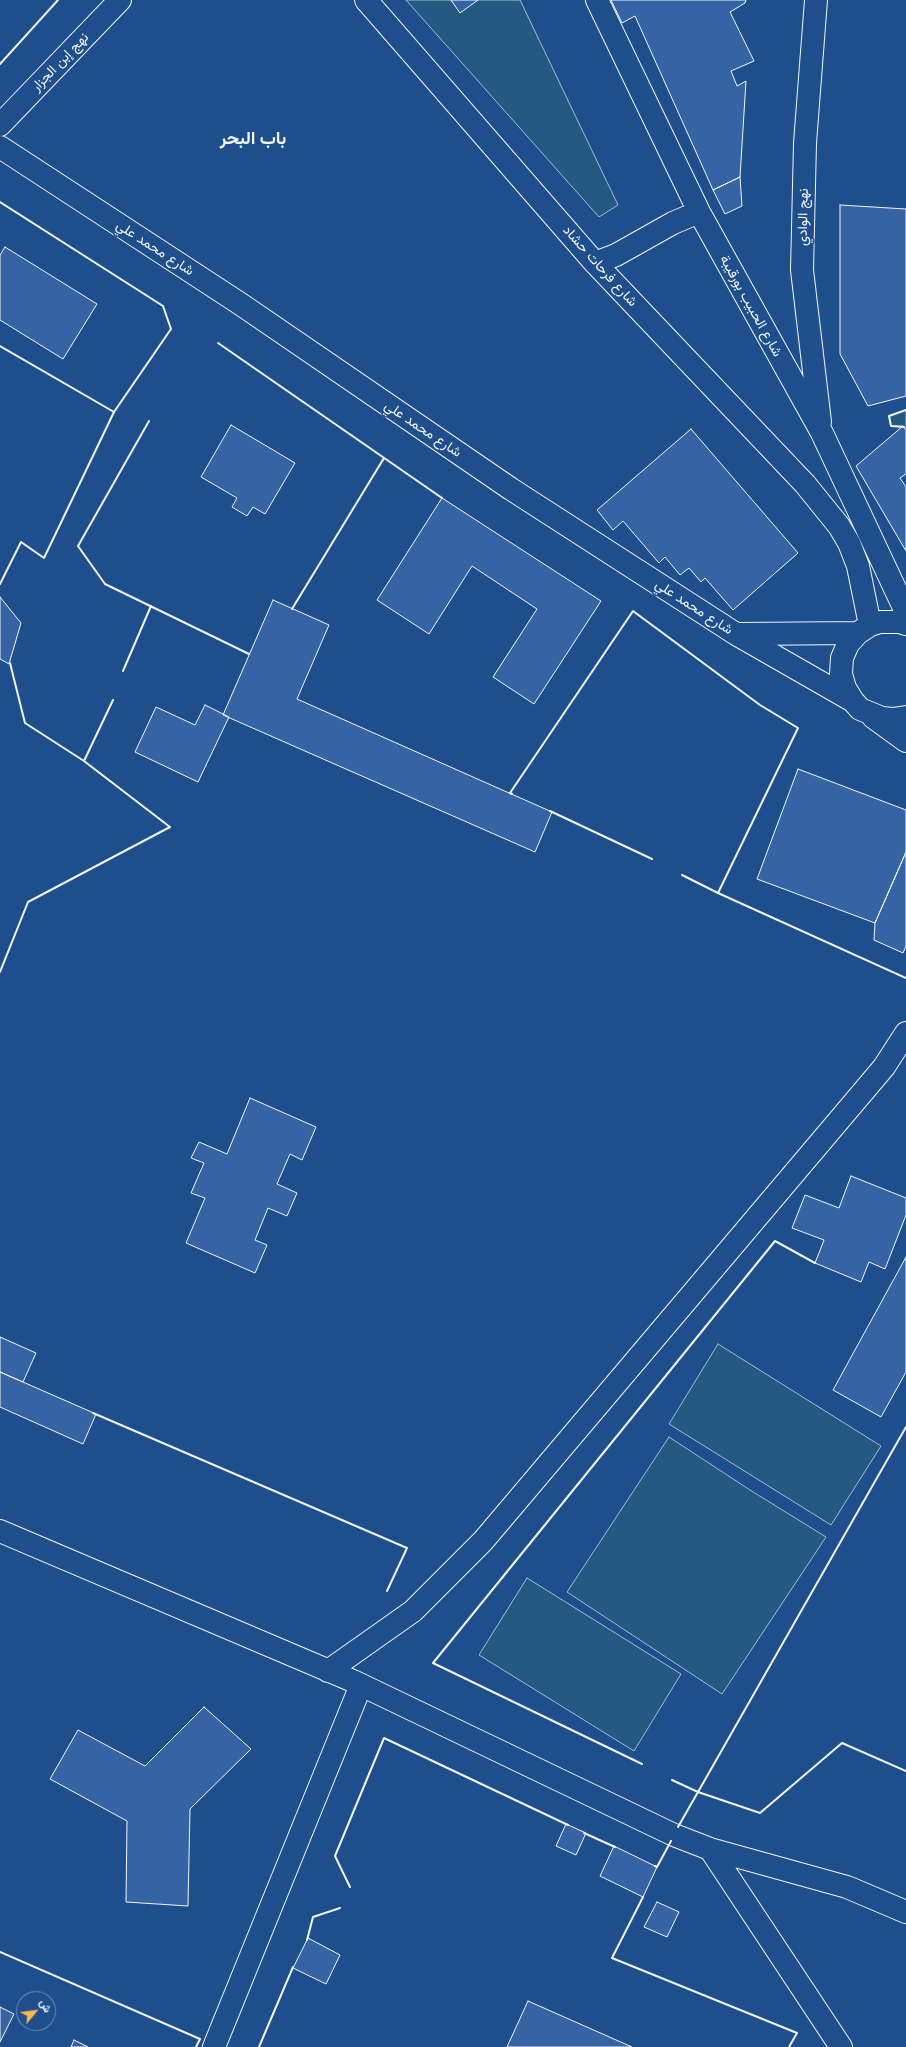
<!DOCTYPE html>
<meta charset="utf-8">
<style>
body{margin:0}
#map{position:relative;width:906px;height:2047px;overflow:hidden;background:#1f4e8c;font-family:Inter,Vazirmatn,sans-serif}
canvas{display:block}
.north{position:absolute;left:16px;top:1991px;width:40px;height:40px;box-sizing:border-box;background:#1f4e8c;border:1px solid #7391ba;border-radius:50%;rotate:61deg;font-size:11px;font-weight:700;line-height:16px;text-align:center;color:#f2f6ff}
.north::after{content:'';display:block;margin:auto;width:14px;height:18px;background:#ffb74d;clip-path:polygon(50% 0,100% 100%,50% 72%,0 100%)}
</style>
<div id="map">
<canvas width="906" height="2047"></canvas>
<div class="north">ش</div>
</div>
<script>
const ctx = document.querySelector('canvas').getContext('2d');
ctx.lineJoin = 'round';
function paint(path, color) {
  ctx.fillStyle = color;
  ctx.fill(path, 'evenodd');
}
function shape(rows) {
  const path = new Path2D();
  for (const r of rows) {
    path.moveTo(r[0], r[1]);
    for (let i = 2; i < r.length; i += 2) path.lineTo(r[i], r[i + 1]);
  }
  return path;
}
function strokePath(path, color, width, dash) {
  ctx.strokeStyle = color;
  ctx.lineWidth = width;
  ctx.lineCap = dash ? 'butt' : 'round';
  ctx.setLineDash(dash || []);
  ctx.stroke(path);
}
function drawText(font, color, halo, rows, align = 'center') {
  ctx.font = font + ' Inter,Vazirmatn,sans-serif';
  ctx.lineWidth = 3;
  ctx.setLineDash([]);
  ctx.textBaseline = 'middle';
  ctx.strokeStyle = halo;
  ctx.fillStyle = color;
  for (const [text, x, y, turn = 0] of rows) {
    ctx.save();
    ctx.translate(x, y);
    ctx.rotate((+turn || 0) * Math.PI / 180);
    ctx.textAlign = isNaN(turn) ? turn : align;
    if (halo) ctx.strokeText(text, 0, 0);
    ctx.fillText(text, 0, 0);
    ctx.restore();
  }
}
const green = shape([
 [406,0,520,0,618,205,599,217,406,0],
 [906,410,906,430,903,426,891,426,889,416,906,410],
 [718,1344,881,1446,831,1525,669,1424,718,1344],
 [669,1437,750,1490,826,1537,722,1694,567,1592,669,1437],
 [527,1578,681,1674,634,1751,479,1655,527,1578]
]);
const building = shape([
 [451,0,478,0,460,13,451,0],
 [611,0,746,0,745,3,730,12,754,61,731,71,737,86,746,81,740,177,713,190,635,16,622,23,611,0],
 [740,177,742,206,725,214,713,190,740,177],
 [840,205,906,209,906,396,868,406,840,354,840,205],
 [5,247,97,304,63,359,0,320,0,255,5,247],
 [231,425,295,463,265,514,253,507,247,516,232,507,237,498,201,477,231,425],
 [903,426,906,430,906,474,900,478,906,487,906,551,856,466,903,426],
 [691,429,798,553,733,610,705,578,701,582,689,568,680,575,665,557,659,563,623,521,613,530,597,510,691,429],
 [442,498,601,601,534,704,493,677,537,609,472,566,429,634,377,600,442,498],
 [0,597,21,623,9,664,0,659,0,597],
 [273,600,329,625,297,699,552,812,535,852,223,715,273,600],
 [205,705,229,717,198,782,135,752,156,707,195,725,205,705],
 [798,769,906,810,906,852,875,923,757,879,798,769],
 [906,852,906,946,903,953,874,940,875,923,906,852],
 [250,1098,316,1127,302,1160,290,1154,277,1184,297,1193,287,1216,268,1208,255,1240,267,1245,255,1273,186,1243,205,1198,191,1193,204,1163,191,1158,199,1142,227,1154,250,1098],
 [851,1176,906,1198,906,1215,885,1269,869,1262,861,1282,815,1263,824,1240,792,1228,805,1195,839,1208,851,1176],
 [906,1257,906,1372,881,1417,833,1390,906,1257],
 [0,1337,36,1353,23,1382,0,1372,0,1337],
 [0,1372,96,1414,83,1444,0,1407,0,1372],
 [204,1707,251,1749,190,1809,188,1906,126,1902,127,1821,50,1779,78,1730,145,1766,204,1707],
 [566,1824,586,1833,576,1855,556,1846,566,1824],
 [614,1846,657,1867,643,1897,600,1876,614,1846],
 [657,1902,679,1912,667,1937,644,1927,657,1902],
 [308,1938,340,1955,326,1984,293,1968,308,1938],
 [528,2001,632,2047,507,2047,528,2001],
 [0,2007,14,2014,0,2042,0,2007],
 [74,2040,88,2047,71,2047,74,2040]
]);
const minor = shape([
 [366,0,595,263,805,484,839,526,849,543,858,566,870,625],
 [597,0,699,212,822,433,906,612],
 [816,0,805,143,802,270,820,422],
 [0,125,120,0],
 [0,147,239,303,511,489,736,634,853,701],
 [595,263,616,255,673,223,699,212],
 [906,624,900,622,880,622,870,625,858,633,848,644,842,658,841,674,845,688,853,701,860,709,882,718,893,719,906,717],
 [737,634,858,633],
 [873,717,906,741],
 [0,1531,353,1681,674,1835,710,1849,847,1887,906,1912],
 [328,1671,413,1611,483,1541,884,1067,906,1033],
 [710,1849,841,2047],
 [214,2047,361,1685]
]);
const wall = shape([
 [0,64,58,0],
 [0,202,163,306,171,329,114,412,0,346],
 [218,343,442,498],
 [149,421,78,546,105,584,249,654],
 [904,427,891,426,889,416,906,410],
 [0,584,21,542,44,558,114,412],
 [292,609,384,458],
 [123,671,151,606],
 [84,761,113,700],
 [512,794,510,793,633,611,760,705,798,728,718,893,682,875],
 [550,811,652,859],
 [718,893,906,978],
 [0,972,28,902,170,827,84,761,25,723,10,663],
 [93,1413,407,1548,387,1591],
 [642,1764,433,1663,775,1241,815,1263],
 [672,1780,698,1792,906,1427],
 [678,1827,698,1792,760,1813,842,1743,906,1771],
 [584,1833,615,1847],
 [655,1866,657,1867,671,1841],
 [350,1887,335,1856,384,1738,568,1825],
 [643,1897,612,1958,797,2033,789,2047],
 [307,1940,313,1917,340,1908],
 [0,1952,200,2039,196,2047],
 [259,2047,293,1967]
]);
const streetNames = [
 ["نهج إبن الجزار",60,62,-46],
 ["نهج الوادي",803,217,-89],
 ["شارع محمد علي",155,248,33],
 ["شارع فرحات حشاد",600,266,48],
 ["شارع الحبيب بورقيبة",751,306,61],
 ["شارع محمد علي",423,429,34],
 ["شارع محمد علي",694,607,33]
];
const districtNames = [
 ["باب البحر",253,139]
];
paint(green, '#245a82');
strokePath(green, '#a8bbd7', 1);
paint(building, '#3563a3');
strokePath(building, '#f2f6ff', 1);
strokePath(minor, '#f2f6ff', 24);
strokePath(minor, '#1f4e8c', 22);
strokePath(wall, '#f2f6ff', 2);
drawText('14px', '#f2f6ff', '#1f4e8c', streetNames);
drawText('bold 18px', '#f2f6ff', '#1f4e8c', districtNames);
</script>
